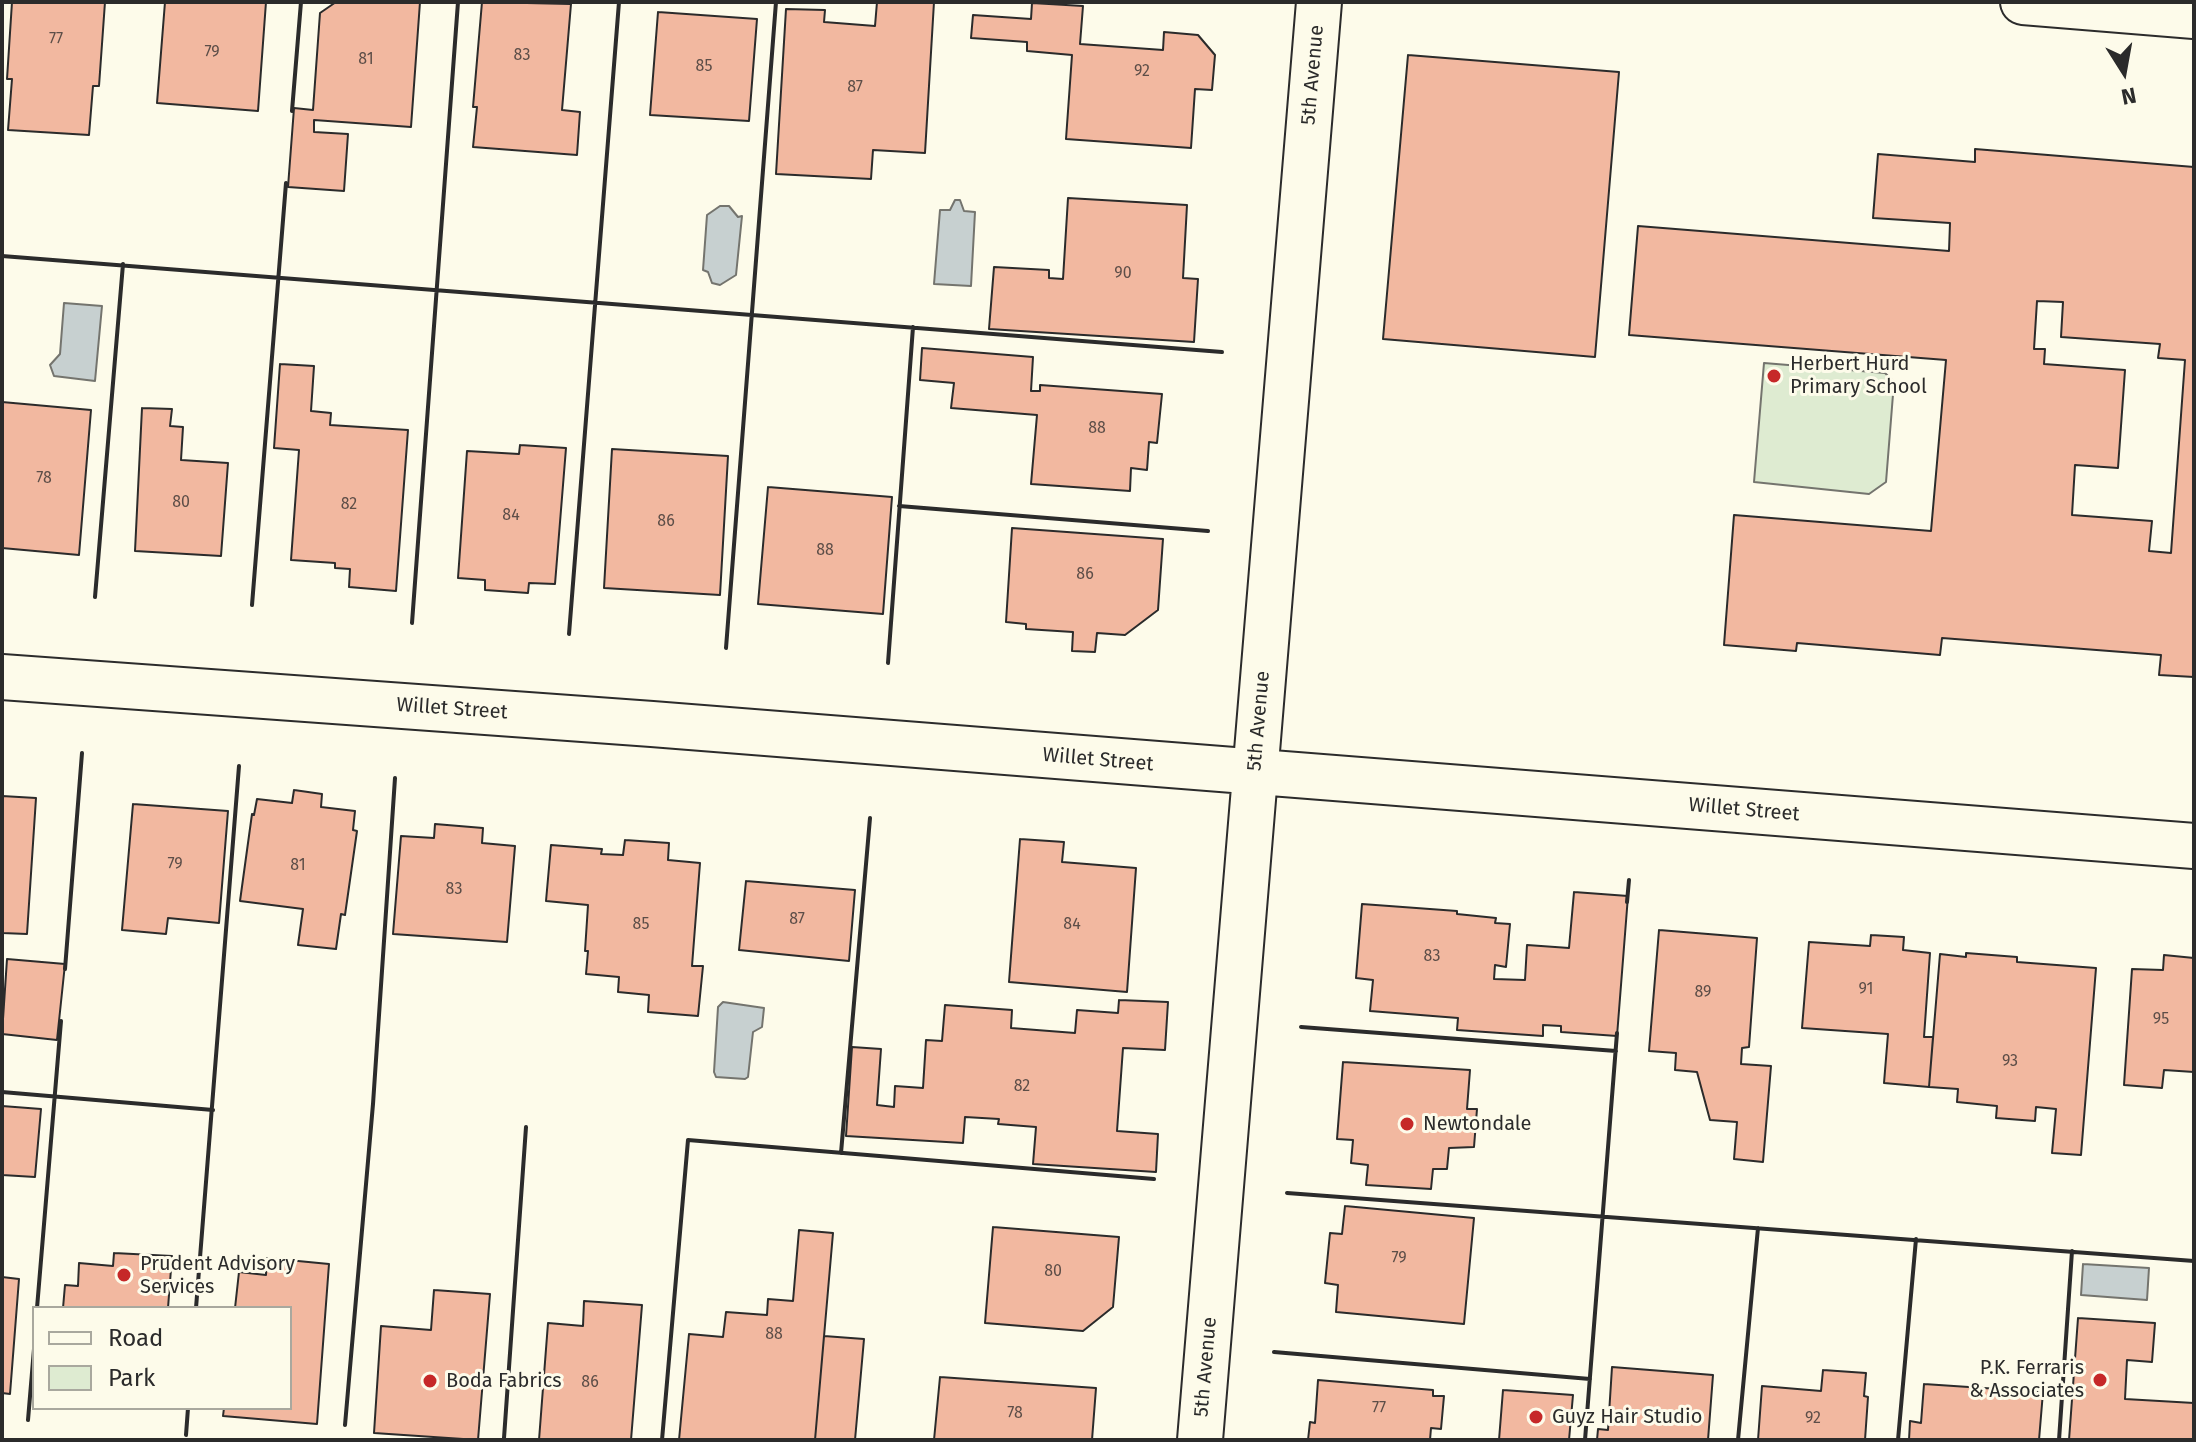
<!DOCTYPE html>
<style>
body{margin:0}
#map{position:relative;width:2196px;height:1442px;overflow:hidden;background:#fdfbea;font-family:"Fira Sans",sans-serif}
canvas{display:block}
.frame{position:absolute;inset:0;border:4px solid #2b2b2b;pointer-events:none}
.legend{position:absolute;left:32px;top:1306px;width:260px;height:104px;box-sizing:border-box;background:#fdfbea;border:2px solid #a9a89e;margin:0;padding:10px 14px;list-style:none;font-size:24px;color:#2b2b2b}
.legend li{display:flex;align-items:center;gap:16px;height:40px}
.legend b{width:40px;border:2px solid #a9a89e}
.north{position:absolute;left:2084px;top:32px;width:80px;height:80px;-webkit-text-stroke:6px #fdfbea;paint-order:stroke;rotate:169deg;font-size:22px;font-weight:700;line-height:32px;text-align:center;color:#2b2b2b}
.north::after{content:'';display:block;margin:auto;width:28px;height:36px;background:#2b2b2b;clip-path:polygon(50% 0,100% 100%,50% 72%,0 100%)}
</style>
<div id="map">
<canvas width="2196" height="1442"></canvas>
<div class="frame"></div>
<ul class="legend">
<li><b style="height:10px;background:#fdfbea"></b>Road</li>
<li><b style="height:22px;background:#deebd1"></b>Park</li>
</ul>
<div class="north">N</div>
</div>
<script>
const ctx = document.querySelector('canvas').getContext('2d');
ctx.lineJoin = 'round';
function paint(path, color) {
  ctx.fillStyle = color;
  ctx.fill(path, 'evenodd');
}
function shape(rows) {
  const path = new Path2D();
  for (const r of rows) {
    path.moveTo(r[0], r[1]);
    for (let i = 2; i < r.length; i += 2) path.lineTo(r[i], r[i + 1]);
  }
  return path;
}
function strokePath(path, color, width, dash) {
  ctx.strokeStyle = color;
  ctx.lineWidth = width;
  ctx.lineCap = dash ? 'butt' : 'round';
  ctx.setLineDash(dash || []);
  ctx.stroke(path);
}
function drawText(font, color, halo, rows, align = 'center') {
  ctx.font = font + ' "Fira Sans",sans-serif';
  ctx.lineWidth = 6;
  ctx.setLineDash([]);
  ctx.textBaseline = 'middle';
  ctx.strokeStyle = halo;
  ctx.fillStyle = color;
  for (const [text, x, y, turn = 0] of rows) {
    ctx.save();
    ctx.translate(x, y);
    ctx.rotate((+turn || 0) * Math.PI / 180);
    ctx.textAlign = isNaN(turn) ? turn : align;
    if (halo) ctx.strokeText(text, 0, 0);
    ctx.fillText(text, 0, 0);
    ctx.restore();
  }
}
const green = shape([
 [1764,363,1885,373,1894,382,1886,482,1869,494,1754,482,1764,363]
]);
const water = shape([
 [955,200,960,200,964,211,975,212,971,286,934,284,940,210,950,210,955,200],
 [720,206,729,206,738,217,742,216,736,275,720,285,712,283,708,272,703,270,707,215,720,206],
 [64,303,102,306,95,381,54,376,50,365,60,354,64,303],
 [723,1002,764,1008,762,1027,753,1032,748,1077,745,1079,716,1077,714,1072,718,1007,723,1002],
 [2083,1264,2149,1268,2147,1300,2081,1295,2083,1264]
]);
const building = shape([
 [12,2,105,2,99,86,93,86,89,135,8,130,12,79,7,79,12,2],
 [165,2,266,2,258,111,157,103,165,2],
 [336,2,420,2,411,127,314,120,314,132,348,134,344,191,288,187,294,108,313,110,320,13,336,2],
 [482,2,571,4,562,110,580,112,577,155,473,147,477,107,473,107,482,2],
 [877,2,934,2,925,153,873,150,871,179,776,174,786,9,825,10,824,22,875,26,877,2],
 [1032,3,1083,6,1080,44,1163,50,1164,32,1198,35,1215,55,1212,90,1195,89,1191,148,1066,139,1072,55,1027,51,1027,42,971,38,973,15,1031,19,1032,3],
 [658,12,757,19,749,121,650,115,658,12],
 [1408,55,1619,72,1595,357,1383,339,1408,55],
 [1975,149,2194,167,2194,677,2159,675,2161,655,1942,638,1940,655,1797,643,1796,651,1724,645,1734,515,1931,531,1946,360,1629,335,1638,226,1949,251,1950,223,1873,218,1878,154,1975,162,1975,149],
 [2037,301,2063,302,2061,337,2160,344,2158,358,2185,360,2171,553,2149,551,2152,521,2072,515,2075,465,2118,468,2125,370,2044,364,2045,349,2034,349,2037,301],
 [1068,198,1187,205,1183,278,1198,279,1194,342,989,329,994,267,1049,270,1049,278,1063,279,1068,198],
 [922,348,1033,357,1031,391,1040,391,1040,385,1162,394,1157,443,1149,442,1147,470,1131,468,1130,491,1031,484,1037,415,951,408,954,383,920,380,922,348],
 [280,364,314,366,311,411,331,413,330,425,408,430,396,591,349,587,350,569,335,568,335,563,291,560,299,450,274,448,280,364],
 [2,402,91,410,79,555,2,548,2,402],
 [142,408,172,409,170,426,183,427,181,460,228,463,221,556,135,551,142,408],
 [520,445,566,448,555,584,529,583,528,593,485,590,485,580,458,578,467,451,519,454,520,445],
 [612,449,728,456,720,595,604,588,612,449],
 [768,487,892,497,883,614,758,604,768,487],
 [1012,528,1163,539,1158,610,1125,635,1097,633,1095,652,1072,651,1073,632,1026,629,1026,624,1006,622,1012,528],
 [294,790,322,794,321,807,355,811,353,830,357,831,345,915,341,914,336,949,298,945,303,909,240,901,252,814,254,815,257,799,292,803,294,790],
 [2,796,36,798,27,934,2,933,2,796],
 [133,804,228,811,219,923,168,918,166,934,122,930,133,804],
 [435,824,483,828,482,843,515,846,507,942,393,934,401,836,434,838,435,824],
 [1020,839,1064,842,1062,862,1136,868,1127,992,1009,982,1020,839],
 [625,840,669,843,668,860,700,863,692,966,703,966,698,1016,648,1012,649,995,618,992,619,977,586,974,588,951,585,951,588,905,546,901,551,845,602,849,601,854,623,855,625,840],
 [746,881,855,890,849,961,739,950,746,881],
 [1574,892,1628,896,1617,1036,1561,1032,1561,1026,1543,1025,1543,1036,1457,1030,1458,1018,1370,1011,1373,980,1356,978,1362,904,1457,911,1457,914,1496,918,1495,923,1510,924,1506,967,1495,965,1494,979,1525,980,1527,945,1569,948,1574,892],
 [1659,930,1757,938,1749,1047,1742,1048,1741,1064,1771,1066,1763,1162,1734,1159,1737,1122,1710,1120,1697,1072,1675,1070,1676,1053,1649,1051,1659,930],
 [1871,935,1904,937,1903,950,1930,953,1924,1037,1933,1037,1929,1087,1884,1083,1888,1034,1802,1028,1809,942,1870,946,1871,935],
 [1966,953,2017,957,2017,962,2096,968,2081,1155,2052,1153,2056,1109,2036,1107,2035,1121,1996,1118,1997,1106,1957,1102,1958,1089,1929,1087,1940,954,1966,957,1966,953],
 [2164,955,2194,958,2194,1072,2164,1070,2162,1088,2124,1085,2132,969,2163,970,2164,955],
 [7,959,65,964,57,1040,2,1034,7,959],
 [1119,1000,1168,1002,1165,1050,1123,1048,1117,1131,1158,1134,1156,1172,1033,1164,1036,1127,998,1124,999,1119,965,1117,963,1143,846,1136,852,1047,881,1049,877,1105,894,1107,895,1086,923,1088,926,1040,942,1041,945,1005,1012,1010,1011,1028,1075,1033,1077,1010,1118,1013,1119,1000],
 [1343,1062,1470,1070,1467,1109,1477,1109,1474,1147,1449,1148,1447,1169,1433,1169,1431,1189,1366,1185,1368,1165,1351,1163,1353,1140,1337,1139,1343,1062],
 [2,1106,41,1109,35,1177,2,1175,2,1106],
 [1345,1206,1474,1218,1464,1324,1336,1312,1338,1285,1325,1283,1330,1233,1342,1234,1345,1206],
 [993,1227,1119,1237,1113,1307,1083,1331,985,1323,993,1227],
 [799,1230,833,1233,815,1440,679,1440,689,1334,723,1337,726,1312,767,1315,768,1299,793,1301,799,1230],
 [114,1253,172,1256,168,1308,63,1308,65,1285,78,1286,79,1263,113,1266,114,1253],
 [267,1258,329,1264,317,1424,223,1416,224,1408,290,1408,290,1308,235,1308,239,1272,266,1275,267,1258],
 [2,1277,19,1279,10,1394,2,1393,2,1277],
 [434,1290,490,1294,478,1440,374,1433,381,1326,431,1330,434,1290],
 [584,1301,642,1305,631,1440,539,1440,548,1323,583,1326,584,1301],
 [2078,1318,2155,1323,2152,1362,2127,1360,2125,1399,2194,1403,2194,1440,2069,1440,2078,1318],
 [824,1336,864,1339,855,1440,815,1440,824,1336],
 [1612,1367,1713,1375,1708,1440,1597,1440,1598,1429,1608,1430,1612,1367],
 [1823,1370,1866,1373,1864,1396,1868,1397,1865,1440,1758,1440,1762,1386,1821,1391,1823,1370],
 [940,1377,1096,1388,1092,1440,934,1440,940,1377],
 [1318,1380,1433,1390,1433,1396,1444,1396,1441,1429,1431,1428,1430,1440,1308,1440,1310,1422,1315,1423,1318,1380],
 [1924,1384,2043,1392,2039,1440,1909,1440,1910,1421,1921,1423,1924,1384],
 [1503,1390,1573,1395,1569,1440,1499,1440,1503,1390]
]);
const minor = shape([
 [2023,2,2194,16],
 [2,677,652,724,2194,846],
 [1200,1440,1319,2]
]);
const wall = shape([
 [292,111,301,2],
 [2,256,1222,352],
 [899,506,1208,531],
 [95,597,123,264],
 [252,605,286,183],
 [412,623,458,2],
 [569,634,619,2],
 [726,648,776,2],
 [888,663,913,327],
 [1627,902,1629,880],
 [65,969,82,753],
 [1301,1027,1616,1051],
 [2,1092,213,1110],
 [841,1153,870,818],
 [1287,1193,2194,1261],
 [37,1308,61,1021],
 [196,1308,239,766],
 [1274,1352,1590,1379],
 [28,1420,34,1349],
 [345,1425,373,1104,395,778],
 [186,1435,188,1408],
 [504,1438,526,1127],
 [662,1440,688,1140,1154,1179],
 [1585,1440,1617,1033],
 [1738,1440,1758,1228],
 [1898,1440,1916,1239],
 [2059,1440,2072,1251]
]);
const markers = [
 [1774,376,8,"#c62828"],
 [1407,1124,8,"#c62828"],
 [124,1275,8,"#c62828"],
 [2100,1380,8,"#c62828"],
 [430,1381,8,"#c62828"],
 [1536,1417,8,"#c62828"]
];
const numberNames = [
 ["77",56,40],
 ["79",212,53],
 ["83",522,56],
 ["81",366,60],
 ["85",704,67],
 ["92",1142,72],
 ["87",855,88],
 ["90",1123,274],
 ["88",1097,429],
 ["78",44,479],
 ["80",181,503],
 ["82",349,505],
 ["84",511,516],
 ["86",666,522],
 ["88",825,551],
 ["86",1085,575],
 ["79",175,865],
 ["81",298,866],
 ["83",454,890],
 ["87",797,920],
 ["85",641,925],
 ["84",1072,925],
 ["83",1432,957],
 ["91",1866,990],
 ["89",1703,993],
 ["95",2161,1020],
 ["93",2010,1062],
 ["82",1022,1087],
 ["79",1399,1259],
 ["80",1053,1272],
 ["88",774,1335],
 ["86",590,1383],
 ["77",1379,1409],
 ["78",1015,1414],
 ["92",1813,1419]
];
const streetNames = [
 ["5th Avenue",1313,75,-85],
 ["Willet Street",452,709,4],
 ["5th Avenue",1259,721,-85],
 ["Willet Street",1098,760,5],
 ["Willet Street",1744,810,5],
 ["5th Avenue",1206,1367,-85]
];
const poiNames = [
 ["Herbert Hurd",1790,364],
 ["Primary School",1790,387],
 ["Newtondale",1423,1124],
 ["Prudent Advisory",140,1264],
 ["Services",140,1287],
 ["P.K. Ferraris",2084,1368,"right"],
 ["& Associates",2084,1391,"right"],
 ["Boda Fabrics",446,1381],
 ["Guyz Hair Studio",1552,1417]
];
paint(green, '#deebd1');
strokePath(green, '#74746e', 2);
paint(water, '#c7d0d0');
strokePath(water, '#74746e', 2);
paint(building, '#f2b8a0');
strokePath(building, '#2b2b2b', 2);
strokePath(minor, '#2b2b2b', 48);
strokePath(minor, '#fdfbea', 44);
strokePath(wall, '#2b2b2b', 4);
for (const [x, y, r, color] of markers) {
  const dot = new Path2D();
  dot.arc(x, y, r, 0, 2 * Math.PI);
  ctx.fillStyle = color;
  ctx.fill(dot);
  strokePath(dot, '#fdfbea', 3);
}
drawText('16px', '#5d4e48', null, numberNames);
drawText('20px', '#2b2b2b', '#fdfbea', streetNames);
drawText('20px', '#2b2b2b', '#fdfbea', poiNames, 'left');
</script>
